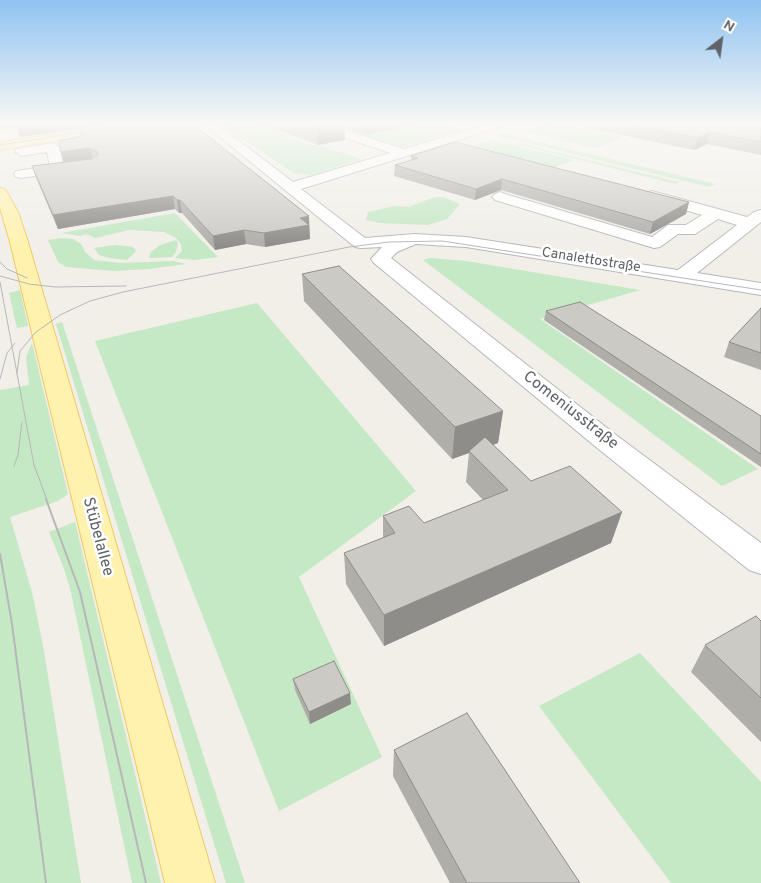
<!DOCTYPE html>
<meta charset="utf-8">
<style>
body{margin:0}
#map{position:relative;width:761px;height:883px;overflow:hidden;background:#f1efe8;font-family:Overpass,sans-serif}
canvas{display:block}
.north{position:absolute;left:696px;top:15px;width:50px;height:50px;-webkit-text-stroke:4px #fff;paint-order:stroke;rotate:30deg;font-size:14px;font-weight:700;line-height:20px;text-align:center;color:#5f6368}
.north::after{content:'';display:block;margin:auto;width:18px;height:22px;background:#5f6368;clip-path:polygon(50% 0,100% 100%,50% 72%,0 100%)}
</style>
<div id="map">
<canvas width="761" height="883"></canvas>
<div class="north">N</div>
</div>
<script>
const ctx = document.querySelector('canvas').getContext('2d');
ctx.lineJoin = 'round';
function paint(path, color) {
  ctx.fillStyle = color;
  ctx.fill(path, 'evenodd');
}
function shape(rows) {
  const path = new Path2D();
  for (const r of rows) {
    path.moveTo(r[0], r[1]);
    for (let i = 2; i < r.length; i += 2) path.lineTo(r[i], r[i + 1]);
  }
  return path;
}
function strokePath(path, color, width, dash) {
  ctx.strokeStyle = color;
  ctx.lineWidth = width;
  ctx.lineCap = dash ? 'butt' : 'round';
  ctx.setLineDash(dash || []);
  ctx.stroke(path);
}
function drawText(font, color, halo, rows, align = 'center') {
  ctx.font = font + ' Overpass,sans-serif';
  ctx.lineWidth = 5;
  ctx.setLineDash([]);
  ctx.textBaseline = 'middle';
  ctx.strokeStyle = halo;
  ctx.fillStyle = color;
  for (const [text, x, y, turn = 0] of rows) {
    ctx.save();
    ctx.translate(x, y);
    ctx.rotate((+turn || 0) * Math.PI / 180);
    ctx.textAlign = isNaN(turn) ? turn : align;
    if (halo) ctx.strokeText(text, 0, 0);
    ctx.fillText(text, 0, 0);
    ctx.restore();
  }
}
const green = shape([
 [219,124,276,124,264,126,309,145,314,144,362,159,311,175,294,173],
 [326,124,443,124,464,130,400,147],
 [547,124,560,124,624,137,595,148,522,131],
 [501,133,715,184,709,187,495,135],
 [490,140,574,160,545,171,461,150],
 [519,143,679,182,675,184,515,144],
 [435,197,443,197,460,204,447,219,428,225,379,223,366,220,368,212,394,206,408,207],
 [175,213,218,257,195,260,175,258,182,251,181,244,176,238,164,232,129,230,95,238,86,234,80,236,61,233],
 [62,238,73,239,81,244,85,252,94,260,120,263,173,261,186,264,149,269,113,271,66,267,58,262,48,240],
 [176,240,178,243,176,252,172,257,149,258,151,252,160,245],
 [116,245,133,247,136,251,127,260,109,258,99,255,94,248],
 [430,258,466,261,640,290,540,319,758,469,722,486,423,260],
 [20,290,28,326,17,328,9,293],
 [257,303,416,491,299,577,382,757,279,811,95,341],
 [62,322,245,883,226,883,56,324],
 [32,343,68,494,58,501,10,517,33,596,44,651,81,883,0,883,0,390,29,385,26,357],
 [75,522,161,883,132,883,70,588,63,566,49,532],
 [640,653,761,782,761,883,671,883,539,706]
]);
const minor = shape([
 [204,124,217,124,293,182,390,153,316,128,315,124,325,124,404,149,488,124,504,124,503,126,301,189,365,238,415,234,466,237,678,270,737,225,718,219,695,234,678,234,660,247,654,248,495,200,492,197,495,194,500,192,505,194,652,237,668,225,686,225,702,215,647,199,644,196,647,193,652,191,747,217,754,212,761,210,761,222,697,273,761,283,761,295,466,247,416,244,397,252,391,258,616,435,761,543,761,574,749,570,596,447,374,263,371,259,382,247,361,248,355,247,204,124],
 [53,143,59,147,63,164,76,164,78,167,76,170,21,178,16,177,14,174,16,171,50,166,47,152,21,156,15,152,16,149,53,143]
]);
const major = shape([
 [119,124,144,124,138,127,0,150,0,142,119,124],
 [0,188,5,189,18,212,28,242,215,883,165,883,10,242,0,208,0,188]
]);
const tramFar1 = shape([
 [0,145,94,130],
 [0,262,7,269,27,278],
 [0,276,29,284,55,287,126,286],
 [0,282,34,465,47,500],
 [17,373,20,351,36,332,60,315,90,301,123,292,349,247,389,242,442,241,761,290],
 [0,379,7,353,15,343],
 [14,466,18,455,22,422]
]);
const tram = shape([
 [46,499,80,592,146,883],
 [0,554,12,624,46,883]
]);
const wall = shape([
 [0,124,193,124,310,230,309,230,310,239,265,247,246,244,215,250,182,213,179,213,175,209,58,229,36,178,32,166,64,162,61,152,81,136,79,128,20,137,16,127,0,129],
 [261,124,417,124,366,135,344,128,345,140,318,145],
 [582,124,761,124,761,155,707,144,694,150,587,128,587,126,582,125],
 [411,156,689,202,686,214,650,234,501,190,475,200,394,176,395,165,411,160],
 [302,274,503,411,498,443,493,445,531,481,622,512,611,543,384,646,346,584,344,553,383,538,383,516,424,523,483,500,466,482,469,453,452,459,304,301],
 [761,308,761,370,724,357,729,342],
 [546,311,761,416,761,467,544,320],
 [761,621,761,742,691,672,705,645],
 [293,679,351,704,310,724,295,690],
 [394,750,580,883,450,883,393,776]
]);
const shadedWall = shape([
 [0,124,15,124,16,127,0,129],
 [38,124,109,124,20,137,17,127],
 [335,124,344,124,345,140,318,145,317,127],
 [366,124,417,124,366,135],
 [710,132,707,144,694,150,698,138],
 [90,148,93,159,64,163,61,152],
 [502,179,501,190,475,200,476,189],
 [173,196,175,209,58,229,53,215],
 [177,200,180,200,182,213,179,213],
 [689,202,686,214,650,234,653,222],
 [309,216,310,239,265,247,264,233,300,218],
 [244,230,246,244,215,250,213,236],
 [503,411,498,443,471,452,469,451,469,453,452,459,455,427],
 [622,512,611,543,384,646,384,615],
 [350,693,351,704,310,724,309,712]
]);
const building = shape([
 [15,124,38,124,17,127,15,124],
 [105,124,193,124,309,216,300,218,309,225,264,233,244,230,213,236,180,200,177,200,173,196,53,215,32,166,91,159,98,155,98,152,90,148,61,152,59,141,82,136,84,132,79,128,105,124],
 [307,124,335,124,317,127,307,124],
 [624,124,761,124,761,142,710,132,698,138,624,124],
 [455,142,689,202,653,222,502,179,476,189,395,165,418,158,411,156,455,142],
 [339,266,503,411,455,427,302,274,339,266],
 [580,302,761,416,761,454,546,311,580,302],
 [761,308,761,353,729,342,761,308],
 [485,437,531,481,570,466,622,512,384,615,344,553,395,533,383,516,409,506,424,523,508,490,469,451,485,437],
 [756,616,761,621,761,698,705,645,756,616],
 [334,661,350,693,309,712,293,679,334,661],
 [467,713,580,883,467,883,394,750,467,713]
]);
const farStreetnames = [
 ["Canalettostraße",591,261,9]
];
const streetNames = [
 ["Comeniusstraße",570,411,38],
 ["Stübelallee",97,537,75]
];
paint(green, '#c5e8c5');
strokePath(minor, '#b5b8bc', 2);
strokePath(major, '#f2c960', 2);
paint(minor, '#fff');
paint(major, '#fff2af');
strokePath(tramFar1, '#b6b7b8', 1);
strokePath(tram, '#b6b7b8', 2);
paint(wall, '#afaea9');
paint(shadedWall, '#8f8d8a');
paint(building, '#cccac5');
strokePath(building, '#8f8d8a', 1);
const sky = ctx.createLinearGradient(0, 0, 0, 247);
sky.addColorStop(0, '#8fc3f1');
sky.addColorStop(0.5, '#f9f8f5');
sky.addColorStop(1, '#f9f8f500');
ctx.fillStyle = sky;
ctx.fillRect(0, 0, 761, 247);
drawText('14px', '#5f6368', '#fff', farStreetnames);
drawText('16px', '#5f6368', '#fff', streetNames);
</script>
